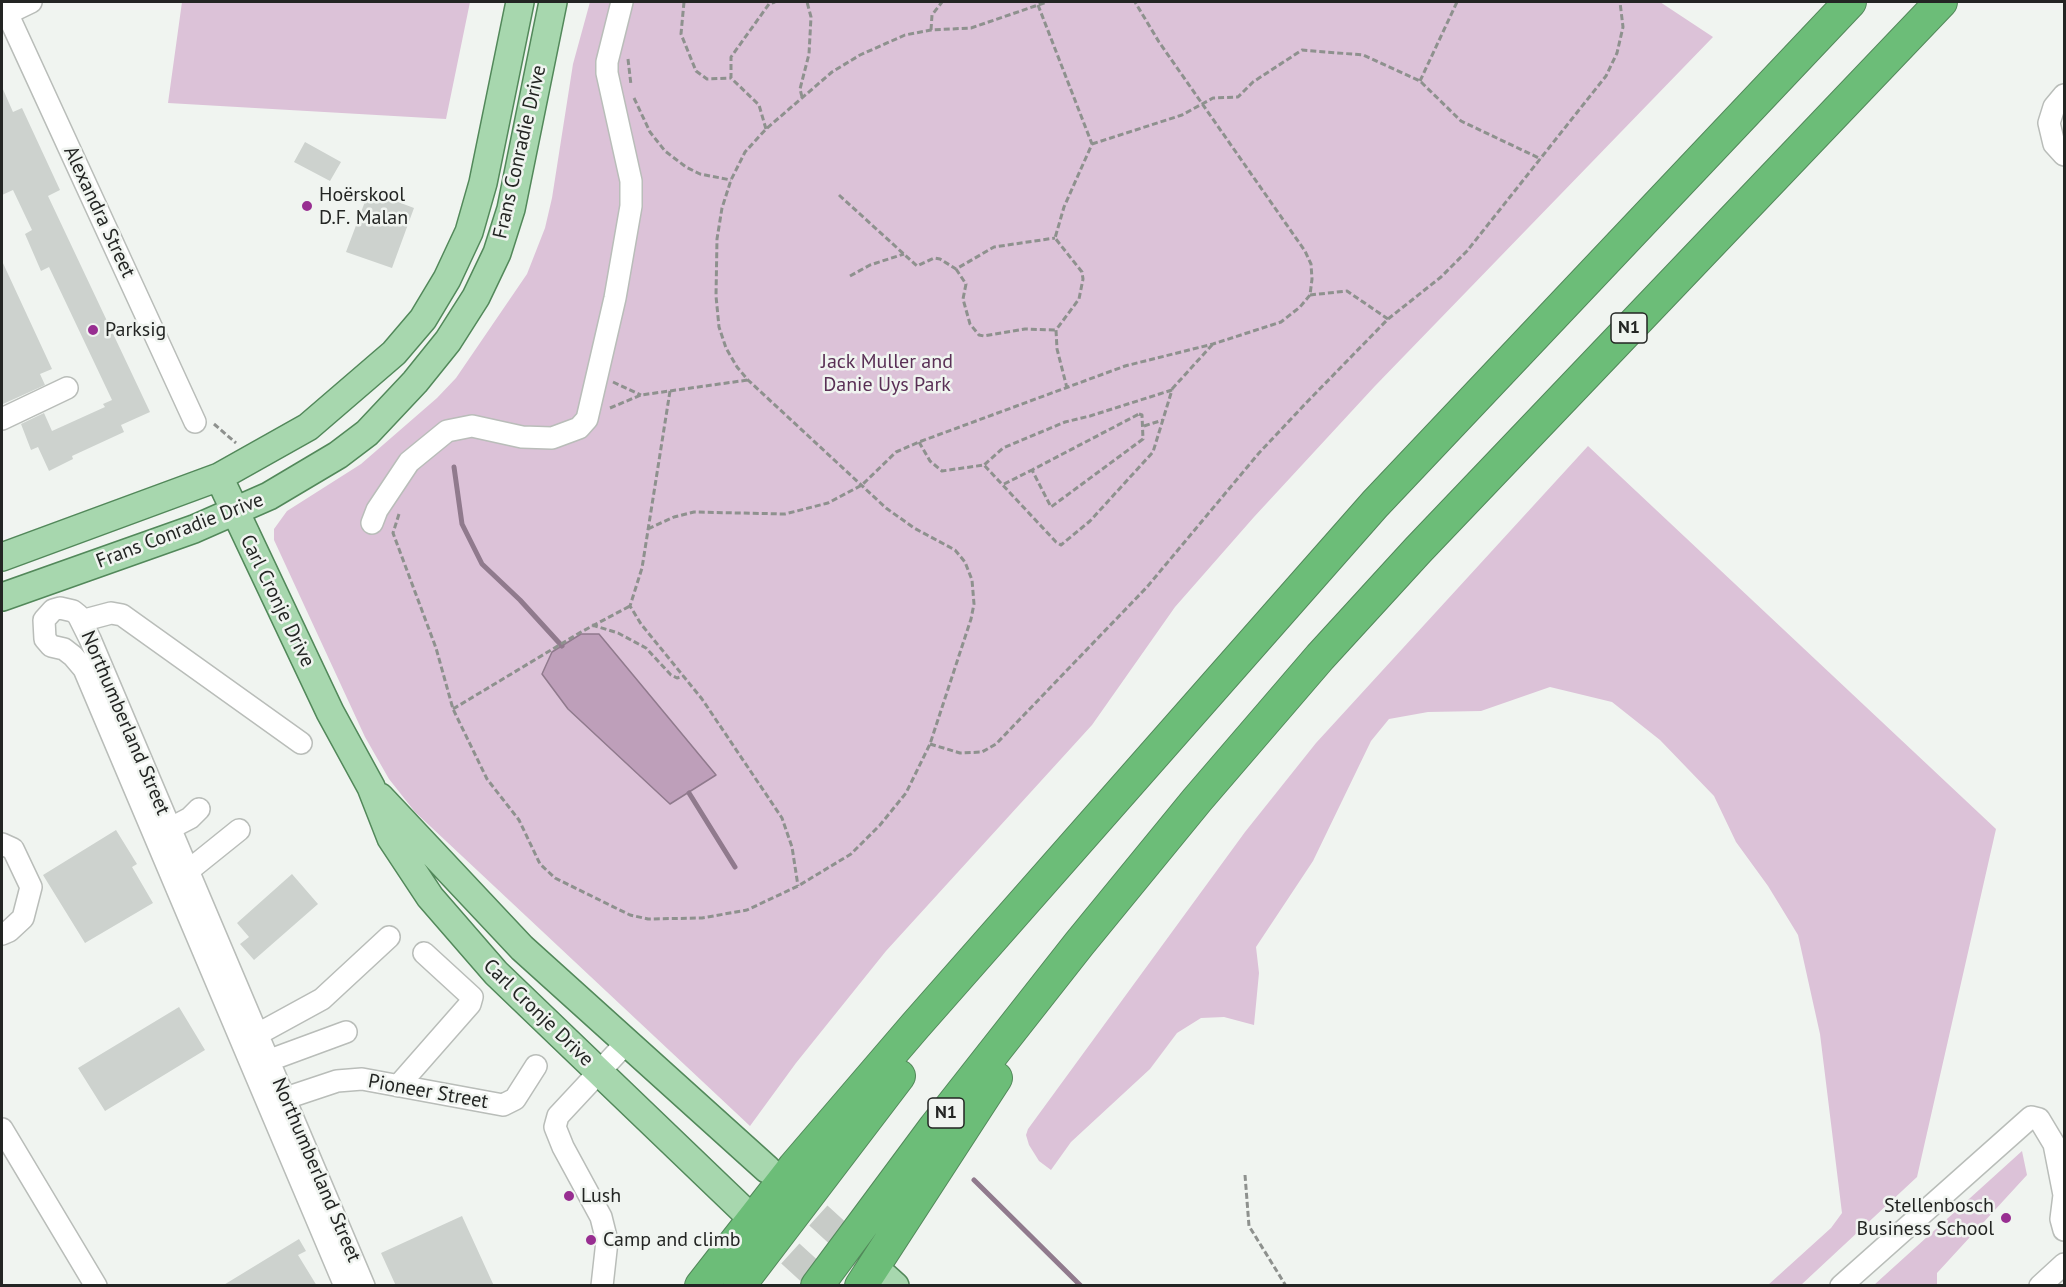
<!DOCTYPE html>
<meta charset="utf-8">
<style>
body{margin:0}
#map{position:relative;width:2066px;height:1287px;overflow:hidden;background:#f0f4f0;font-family:"PT Sans",sans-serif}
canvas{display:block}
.frame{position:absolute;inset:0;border:3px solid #232523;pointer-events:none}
</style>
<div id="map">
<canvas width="2066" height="1287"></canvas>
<div class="frame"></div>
</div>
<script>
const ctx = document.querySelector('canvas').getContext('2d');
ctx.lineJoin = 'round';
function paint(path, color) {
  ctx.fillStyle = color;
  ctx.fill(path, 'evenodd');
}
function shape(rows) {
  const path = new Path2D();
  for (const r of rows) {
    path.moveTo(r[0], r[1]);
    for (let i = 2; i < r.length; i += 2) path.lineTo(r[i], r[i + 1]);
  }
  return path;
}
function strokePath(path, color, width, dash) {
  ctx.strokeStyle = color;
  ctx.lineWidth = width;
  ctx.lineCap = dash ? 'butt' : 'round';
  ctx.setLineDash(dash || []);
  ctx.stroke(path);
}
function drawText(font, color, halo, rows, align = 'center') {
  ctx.font = font + ' "PT Sans",sans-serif';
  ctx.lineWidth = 5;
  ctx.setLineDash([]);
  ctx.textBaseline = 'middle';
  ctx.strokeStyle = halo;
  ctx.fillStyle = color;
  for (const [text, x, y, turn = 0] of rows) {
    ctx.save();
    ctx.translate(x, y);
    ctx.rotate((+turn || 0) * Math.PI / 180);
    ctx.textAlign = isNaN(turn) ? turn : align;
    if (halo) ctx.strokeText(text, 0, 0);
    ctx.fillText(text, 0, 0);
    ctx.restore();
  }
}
const green = shape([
 [182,2,470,2,446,119,168,103],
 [590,2,1660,2,1713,37,1375,386,1254,517,1175,607,1092,725,886,951,796,1063,750,1126,415,812,389,779,365,737,274,540,274,529,287,511,361,464,437,398,456,378,527,274,545,228,552,198,573,64],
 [1588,446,1996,829,1917,1177,1801,1285,1768,1285,1831,1228,1842,1213,1820,1034,1798,935,1768,886,1736,842,1714,796,1660,740,1612,702,1550,687,1481,711,1428,712,1389,719,1371,741,1313,861,1256,947,1259,973,1254,1025,1224,1017,1201,1018,1177,1033,1150,1069,1071,1142,1051,1170,1039,1161,1029,1145,1026,1135,1028,1129,1245,832,1316,743],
 [2022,1151,2027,1175,1937,1273,1937,1285,1874,1285]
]);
const water = shape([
 [581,634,599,634,716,775,670,804,568,709,542,674,552,652,581,634]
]);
const stream = shape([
 [454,467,462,524,482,564,520,600,562,646],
 [689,793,735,867],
 [974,1180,1081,1286]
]);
const building = shape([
 [2,87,13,112,22,108,60,190,48,196,150,412,121,425,124,432,72,456,73,459,49,471,38,447,31,450,21,424,44,413,52,431,105,407,103,404,112,400,49,267,41,271,25,234,32,230,13,190,2,195],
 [305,142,341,162,330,181,294,162],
 [369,191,414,208,392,268,346,252],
 [2,261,52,369,40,374,45,385,3,404],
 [116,830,137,864,132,867,153,903,85,943,43,875],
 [292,874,318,904,254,960,240,944,249,937,237,923],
 [179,1007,205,1050,105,1111,78,1068],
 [462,1216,494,1286,396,1286,381,1253],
 [299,1239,306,1251,298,1255,317,1286,222,1286]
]);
const majorTunnel = shape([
 [788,1188,864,1257],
 [760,1226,826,1286]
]);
const path = shape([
 [684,2,681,34,696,71,707,79,731,78],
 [1038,5,1092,144,1064,207,1055,238,1082,272,1083,279,1079,299,1056,330,1057,349,1067,388],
 [931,30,932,15,942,2],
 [628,59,631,85],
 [1420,81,1457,2],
 [802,97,800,89,809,54,811,17,807,2],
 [634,98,650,132,665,151,686,167,700,174,731,180],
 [766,129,759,105,731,78,731,57,769,4,775,2],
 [1092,144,1182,115,1213,98,1238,97,1253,82,1302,50,1363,55,1420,81,1461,121,1541,159],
 [839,195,917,266,934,258,940,259,956,269,994,247,1055,238],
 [956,269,966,284,963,299,970,324,979,335,984,336,1025,329,1056,330],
 [850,276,870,265,904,254],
 [1310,295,1347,291,1388,319],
 [613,382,641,395],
 [1172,389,1212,345],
 [670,391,642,568,630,606,641,624,702,699,782,818,792,847,798,886],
 [610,408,641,395,748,380],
 [1139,414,1142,415,1143,439,1051,507,1032,470,1139,414],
 [214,424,236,443],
 [1144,426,1163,420],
 [919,442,930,461,942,471,984,465,1056,542,1061,545,1090,521,1153,452,1172,390,1090,416,1065,422,1003,448,984,465],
 [1004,484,1032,470],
 [399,514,393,533,436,648,453,709,487,779,519,820,540,864,555,878,630,915,648,919,702,918,747,910,798,886,851,854,880,825,906,793,930,744,971,619,974,604,972,580,965,562,955,550,914,528,886,508,748,380,737,367,726,348,719,327,716,296,717,239,722,208,731,180,745,152,766,129,832,72,860,55,905,35,931,30,971,28,1047,2],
 [648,529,674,517,694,512,785,514,828,503,862,485,896,452,919,442,1125,366,1213,344,1281,322,1300,307,1310,295,1312,279,1311,264,1305,251,1159,42,1135,2],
 [592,625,618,633,646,648,671,675,677,678,684,676],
 [453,709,581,632,630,606],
 [930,744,960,753,982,752,996,744,1147,587,1259,453,1307,402,1388,319,1441,277,1467,251,1606,76,1617,53,1623,27,1620,2],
 [1245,1175,1249,1226,1286,1286]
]);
const minor = shape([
 [2,2,195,422],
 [2,16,31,2],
 [2064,95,2054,107,2049,123,2054,144,2064,155],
 [2,419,67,388],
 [372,523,377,510,409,462,447,431,472,426,522,437,552,438,579,428,587,419,615,298,631,206,631,181,607,73,607,62,622,2],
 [81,621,111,613,122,615,301,743],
 [171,828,190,818,199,809],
 [2,844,13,849,31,887,23,918,9,931,2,934],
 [188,871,239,830],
 [258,1034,322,999,389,937],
 [270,1060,346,1032],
 [398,1086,470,1004,472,997,424,953],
 [274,1102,337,1081,362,1079,503,1105,515,1099,536,1066],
 [2,1129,96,1286],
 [345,1286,84,669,73,656,64,649,51,646,45,639,44,620,53,610,60,608,73,611,78,615,90,639,364,1286],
 [602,1286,607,1241,601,1217,563,1147,555,1127,558,1116,627,1042],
 [1841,1286,2031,1117,2039,1119,2054,1144,2064,1195,2061,1219,2064,1230],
 [2040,1286,2064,1264]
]);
const major = shape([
 [219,477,330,712,371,787,391,838,430,897,496,973,743,1210],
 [2,557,219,477,308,427,394,353,423,319,447,279,469,232,483,183,520,2],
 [2,597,194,529,269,496,338,455,367,433,415,382,448,341,476,297,497,253,511,209,553,2],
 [380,797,522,948,767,1169],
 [885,1277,895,1286]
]);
const highway = shape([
 [701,1286,794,1167,915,1026,1375,504,1850,2],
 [739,1286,899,1076],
 [817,1286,935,1127,1079,944,1197,800,1320,657,1418,550,1941,2],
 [861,1286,996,1078]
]);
const markers = [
 [307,206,6,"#982e91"],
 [93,330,6,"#982e91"],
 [569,1196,6,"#982e91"],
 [2006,1218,6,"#982e91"],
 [591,1240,6,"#982e91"]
];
const shields = [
 [1629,328,36],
 [946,1113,36]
];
const shieldNames = [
 ["N1",1629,328],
 ["N1",946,1113]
];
const streetNames = [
 ["Frans Conradie Drive",520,152,-77],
 ["Alexandra Street",99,212,65],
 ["Frans Conradie Drive",180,531,-21],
 ["Carl Cronje Drive",277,601,64],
 ["Northumberland Street",125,723,67],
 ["Carl Cronje Drive",538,1013,44],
 ["Pioneer Street",428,1092,10],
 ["Northumberland Street",316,1170,67]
];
const poiNames = [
 ["Hoërskool",319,195],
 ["D.F. Malan",319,218],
 ["Parksig",105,330],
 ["Lush",581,1196],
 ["Stellenbosch",1994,1206,"right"],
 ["Business School",1994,1229,"right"],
 ["Camp and climb",603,1240]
];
const parkNames = [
 ["Jack Muller and",887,362],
 ["Danie Uys Park",887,385]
];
paint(green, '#dcc2d8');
paint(water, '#be9fba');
strokePath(water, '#907a8d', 1.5);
strokePath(stream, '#907a8d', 5);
paint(building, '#cdd2ce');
strokePath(majorTunnel, '#c7cbc7', 27, [27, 14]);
strokePath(minor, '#b9bdb9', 24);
strokePath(major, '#52885a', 30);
strokePath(highway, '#52885a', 34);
strokePath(path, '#8e918e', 3, [6, 3]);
strokePath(minor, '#fff', 21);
strokePath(major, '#a7d7ae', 27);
strokePath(highway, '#6cbd78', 32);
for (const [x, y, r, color] of markers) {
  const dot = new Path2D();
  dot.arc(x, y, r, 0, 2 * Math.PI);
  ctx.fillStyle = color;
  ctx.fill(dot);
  strokePath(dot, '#f0f4f0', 2);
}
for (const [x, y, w] of shields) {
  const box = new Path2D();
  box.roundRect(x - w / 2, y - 15, w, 30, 4.5);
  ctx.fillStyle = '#f0f4f0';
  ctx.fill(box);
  strokePath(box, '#232523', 1.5);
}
drawText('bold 18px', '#232523', null, shieldNames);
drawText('20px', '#232523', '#f0f4f0', streetNames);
drawText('20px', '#232523', '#f0f4f0', poiNames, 'left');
drawText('20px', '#592f55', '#f0f4f0', parkNames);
</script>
